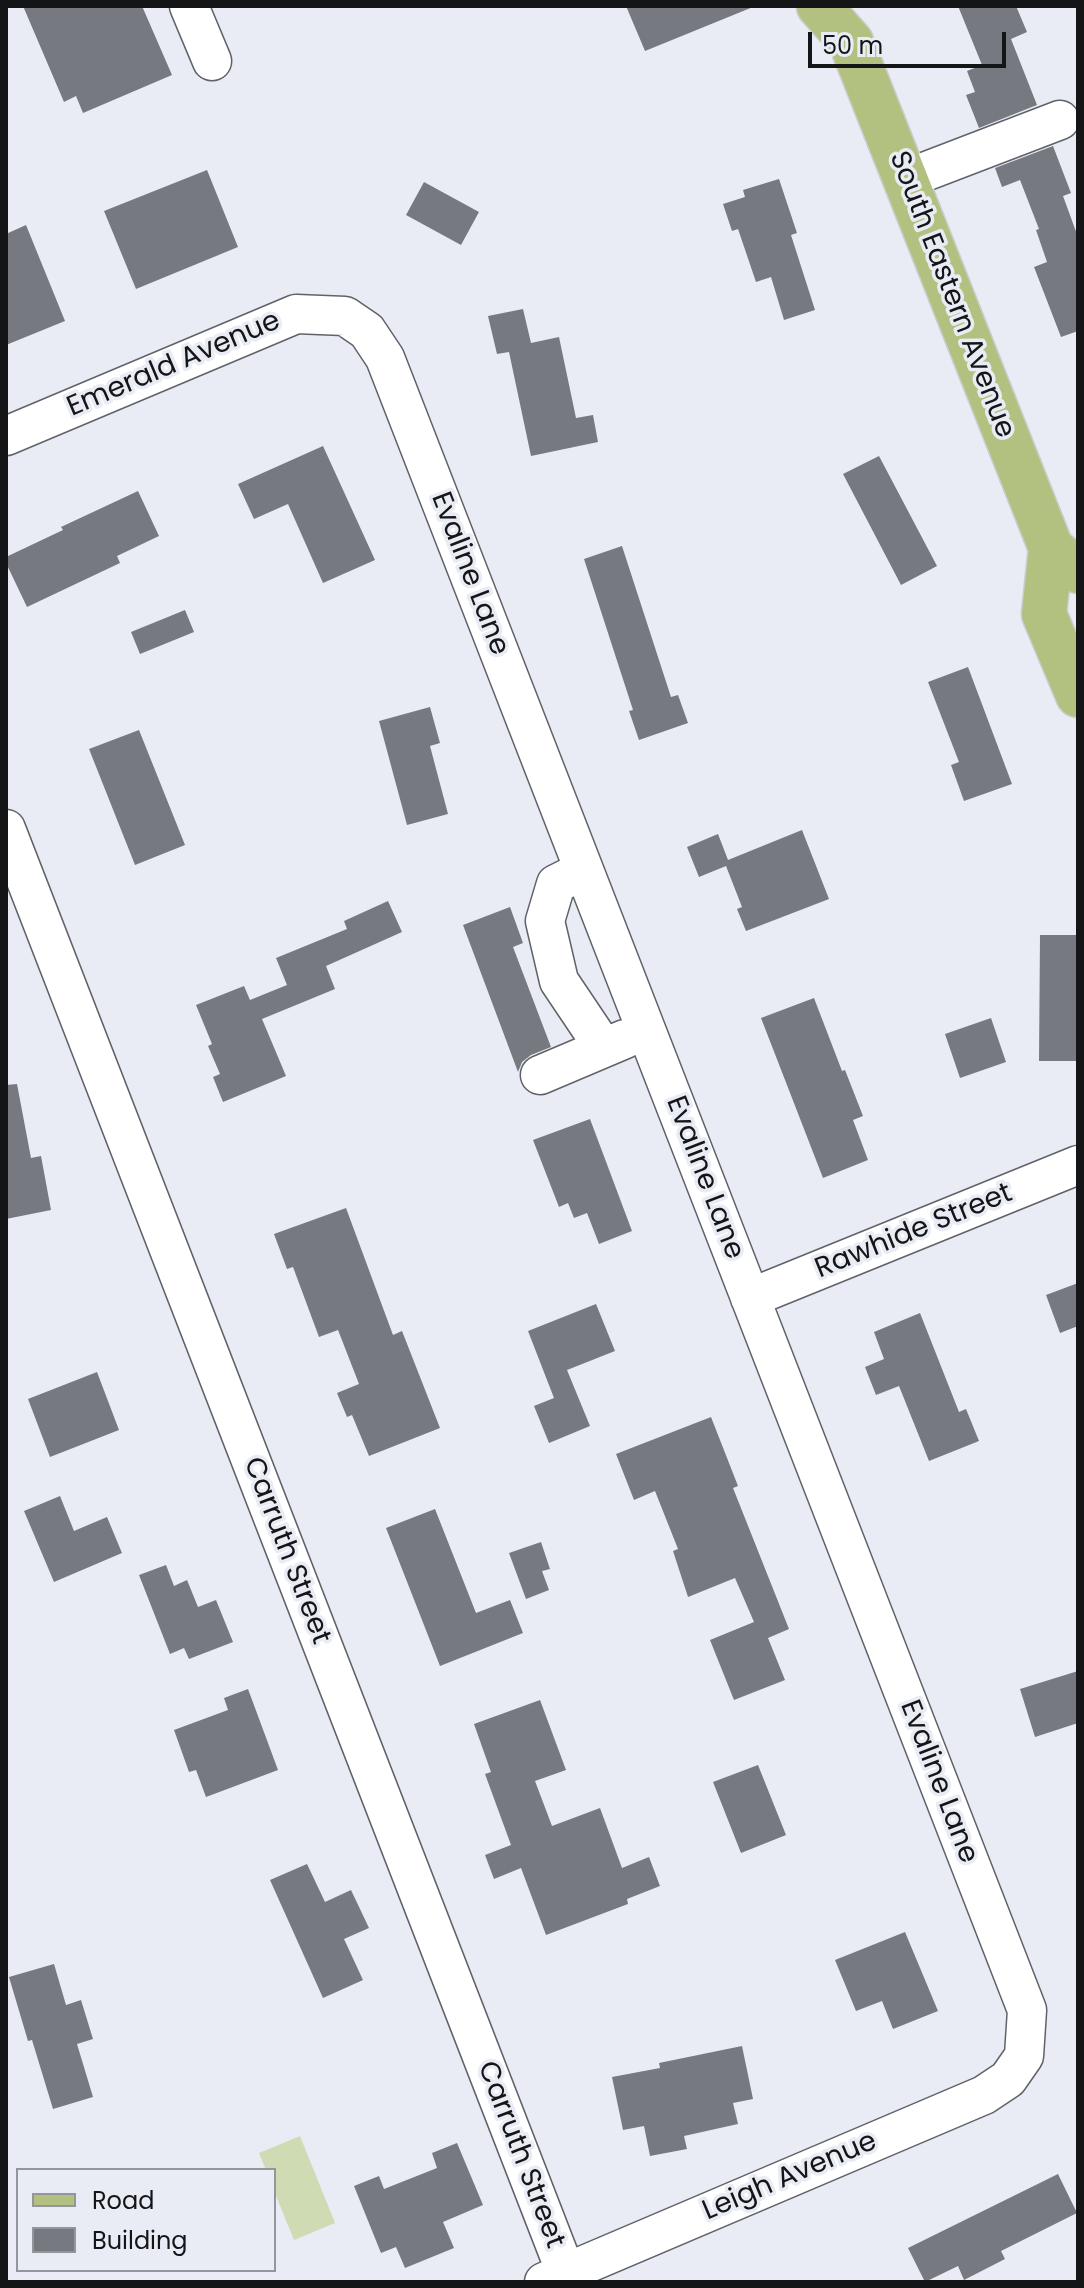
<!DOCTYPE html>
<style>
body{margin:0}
#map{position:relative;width:1084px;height:2288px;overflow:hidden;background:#e9ecf4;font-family:Poppins,sans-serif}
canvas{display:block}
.frame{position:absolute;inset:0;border:8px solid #141517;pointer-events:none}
.legend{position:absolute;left:16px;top:2168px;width:260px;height:104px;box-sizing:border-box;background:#e9ecf4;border:2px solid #94969c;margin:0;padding:10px 14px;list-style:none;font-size:24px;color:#141517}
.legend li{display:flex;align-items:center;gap:16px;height:40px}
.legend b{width:40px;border:2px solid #94969c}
.scale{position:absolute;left:808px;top:32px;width:198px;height:36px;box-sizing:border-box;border:4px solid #141517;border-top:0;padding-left:10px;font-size:24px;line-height:28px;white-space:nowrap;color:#141517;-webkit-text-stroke:6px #e9ecf4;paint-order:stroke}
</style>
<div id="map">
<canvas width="1084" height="2288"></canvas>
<div class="frame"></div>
<ul class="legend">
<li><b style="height:10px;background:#b3c180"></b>Road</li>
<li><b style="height:22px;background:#767980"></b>Building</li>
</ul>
<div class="scale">50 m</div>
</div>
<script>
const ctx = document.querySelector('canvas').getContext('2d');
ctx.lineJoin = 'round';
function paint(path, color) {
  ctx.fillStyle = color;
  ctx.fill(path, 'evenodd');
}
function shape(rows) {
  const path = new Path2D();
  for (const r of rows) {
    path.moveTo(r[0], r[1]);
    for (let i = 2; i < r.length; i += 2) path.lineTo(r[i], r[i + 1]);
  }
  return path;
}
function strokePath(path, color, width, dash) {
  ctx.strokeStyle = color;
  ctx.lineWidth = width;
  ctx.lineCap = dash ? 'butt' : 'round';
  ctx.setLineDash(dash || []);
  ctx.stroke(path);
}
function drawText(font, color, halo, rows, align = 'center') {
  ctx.font = font + ' Poppins,sans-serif';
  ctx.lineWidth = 7;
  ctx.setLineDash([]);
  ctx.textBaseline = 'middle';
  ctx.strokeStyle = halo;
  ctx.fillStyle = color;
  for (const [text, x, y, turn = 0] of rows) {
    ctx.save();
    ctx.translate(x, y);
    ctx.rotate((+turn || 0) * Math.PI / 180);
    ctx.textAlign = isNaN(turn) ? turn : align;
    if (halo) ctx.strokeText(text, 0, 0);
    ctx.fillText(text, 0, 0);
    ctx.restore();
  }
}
const green = shape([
 [300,2136,335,2223,294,2240,274,2191,274,2170,266,2170,259,2153]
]);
const building = shape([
 [23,6,142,6,172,75,83,113,76,96,64,102],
 [626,6,753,6,753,7,645,51],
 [958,6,1016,6,1027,32,1011,39,1037,105,979,128,966,95,975,92,967,71,982,65],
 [1053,146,1071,193,1063,196,1078,237,1078,331,1061,337,1034,267,1047,262,1036,230,1039,229,1020,180,1002,187,995,168],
 [207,170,238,247,136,289,104,211],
 [779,179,797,233,791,235,815,310,784,320,771,277,756,282,738,229,732,231,723,204,745,197,743,190],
 [424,182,479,212,461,245,406,215],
 [26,225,65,321,6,345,6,234],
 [523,309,531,343,559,337,576,418,593,415,598,442,531,456,509,352,497,354,488,316],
 [323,446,375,560,323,583,288,504,254,519,238,484],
 [879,456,937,566,901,585,843,474],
 [138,491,159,536,117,556,120,563,27,607,6,563,6,557,63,530,61,527],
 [622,546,671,697,678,695,688,723,639,740,629,711,633,710,584,559],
 [185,610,194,632,140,654,131,632],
 [968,667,1012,784,964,801,951,765,959,762,928,682],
 [430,707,440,743,430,746,448,814,407,825,379,721],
 [139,730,185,845,135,865,89,749],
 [802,830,829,899,746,931,737,909,742,907,726,866,699,877,687,847,718,834,728,860],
 [388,901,402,932,326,966,335,989,262,1019,286,1076,223,1102,213,1077,220,1074,208,1046,212,1044,196,1005,244,986,250,1000,287,985,276,958,347,929,344,921],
 [510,907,523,943,513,947,551,1047,531,1055,522,1062,518,1072,463,925],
 [1040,935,1078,935,1078,1061,1039,1061],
 [814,998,842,1071,845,1070,863,1116,853,1120,868,1160,823,1178,761,1018],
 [991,1018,1006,1062,960,1078,945,1034],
 [17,1084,31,1158,41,1156,51,1210,6,1219,6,1085],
 [590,1119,632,1231,599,1244,587,1213,574,1218,568,1203,559,1207,533,1140],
 [346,1208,393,1335,402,1331,440,1428,369,1456,352,1415,347,1417,337,1393,359,1384,338,1330,319,1337,293,1267,287,1269,274,1234],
 [1078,1283,1078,1326,1060,1333,1046,1295],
 [596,1304,615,1351,567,1370,590,1426,549,1443,534,1406,554,1398,528,1331],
 [920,1313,959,1412,966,1409,979,1441,929,1461,899,1386,876,1395,865,1367,884,1359,874,1332],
 [97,1372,119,1430,50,1457,28,1399],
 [711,1417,738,1486,733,1488,789,1629,768,1638,785,1680,734,1700,710,1640,754,1622,735,1578,688,1597,673,1551,678,1549,655,1491,634,1500,616,1454],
 [60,1496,74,1531,107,1517,122,1553,54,1582,24,1511],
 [435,1509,476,1613,510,1600,523,1633,440,1666,386,1528],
 [541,1542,550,1569,542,1571,549,1590,526,1599,509,1553],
 [166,1565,174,1586,187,1580,198,1607,216,1600,233,1642,189,1659,184,1648,170,1654,139,1575],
 [1078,1671,1078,1723,1035,1737,1020,1689],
 [248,1689,278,1770,206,1797,196,1770,189,1772,174,1730,228,1710,224,1698],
 [540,1700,566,1770,535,1781,552,1826,600,1808,622,1868,649,1857,660,1886,627,1899,628,1904,546,1935,521,1868,494,1879,485,1855,511,1845,485,1774,491,1772,474,1724],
 [758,1765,786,1835,741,1853,713,1782],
 [307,1864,325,1902,351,1890,369,1928,344,1939,363,1980,323,1998,270,1880],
 [905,1932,938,2011,893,2029,882,2001,856,2011,835,1960],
 [54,1964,66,2005,81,2000,93,2039,77,2044,93,2097,53,2109,32,2040,28,2041,9,1977],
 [742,2046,753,2099,733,2103,738,2124,684,2136,687,2149,650,2156,644,2126,623,2130,612,2077,660,2068,659,2063],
 [457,2143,483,2205,443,2222,454,2248,405,2268,396,2247,381,2253,354,2186,379,2176,384,2189,437,2168,432,2153],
 [1058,2174,1077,2213,1001,2251,1005,2259,964,2280,958,2266,925,2282,908,2248]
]);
const minor = shape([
 [189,6,212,61],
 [906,179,1060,120],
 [6,436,296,314,345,316,367,331,385,358,1027,2010,1024,2056,1008,2079,984,2095,544,2282],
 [6,829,566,2273],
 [584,870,556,884,545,921,559,981,604,1048],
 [540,1075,625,1039],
 [750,1298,1078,1165]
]);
const major = shape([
 [819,6,851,42,1051,548,1078,571],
 [1051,548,1044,614,1078,695]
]);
const streetNames = [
 ["South Eastern Avenue",951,295,69],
 ["Emerald Avenue",174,365,-23],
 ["Evaline Lane",469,574,69],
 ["Evaline Lane",704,1178,69],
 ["Rawhide Street",914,1232,-22],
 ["Carruth Street",286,1551,69],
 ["Evaline Lane",938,1782,69],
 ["Carruth Street",520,2155,69],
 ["Leigh Avenue",790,2177,-23]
];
paint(green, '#cfdbb3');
paint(building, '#767980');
strokePath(minor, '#5f6269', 41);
strokePath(major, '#cbcccc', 47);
strokePath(minor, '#fff', 38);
strokePath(major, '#b3c180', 44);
drawText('28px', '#141517', '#e9ecf4', streetNames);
</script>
